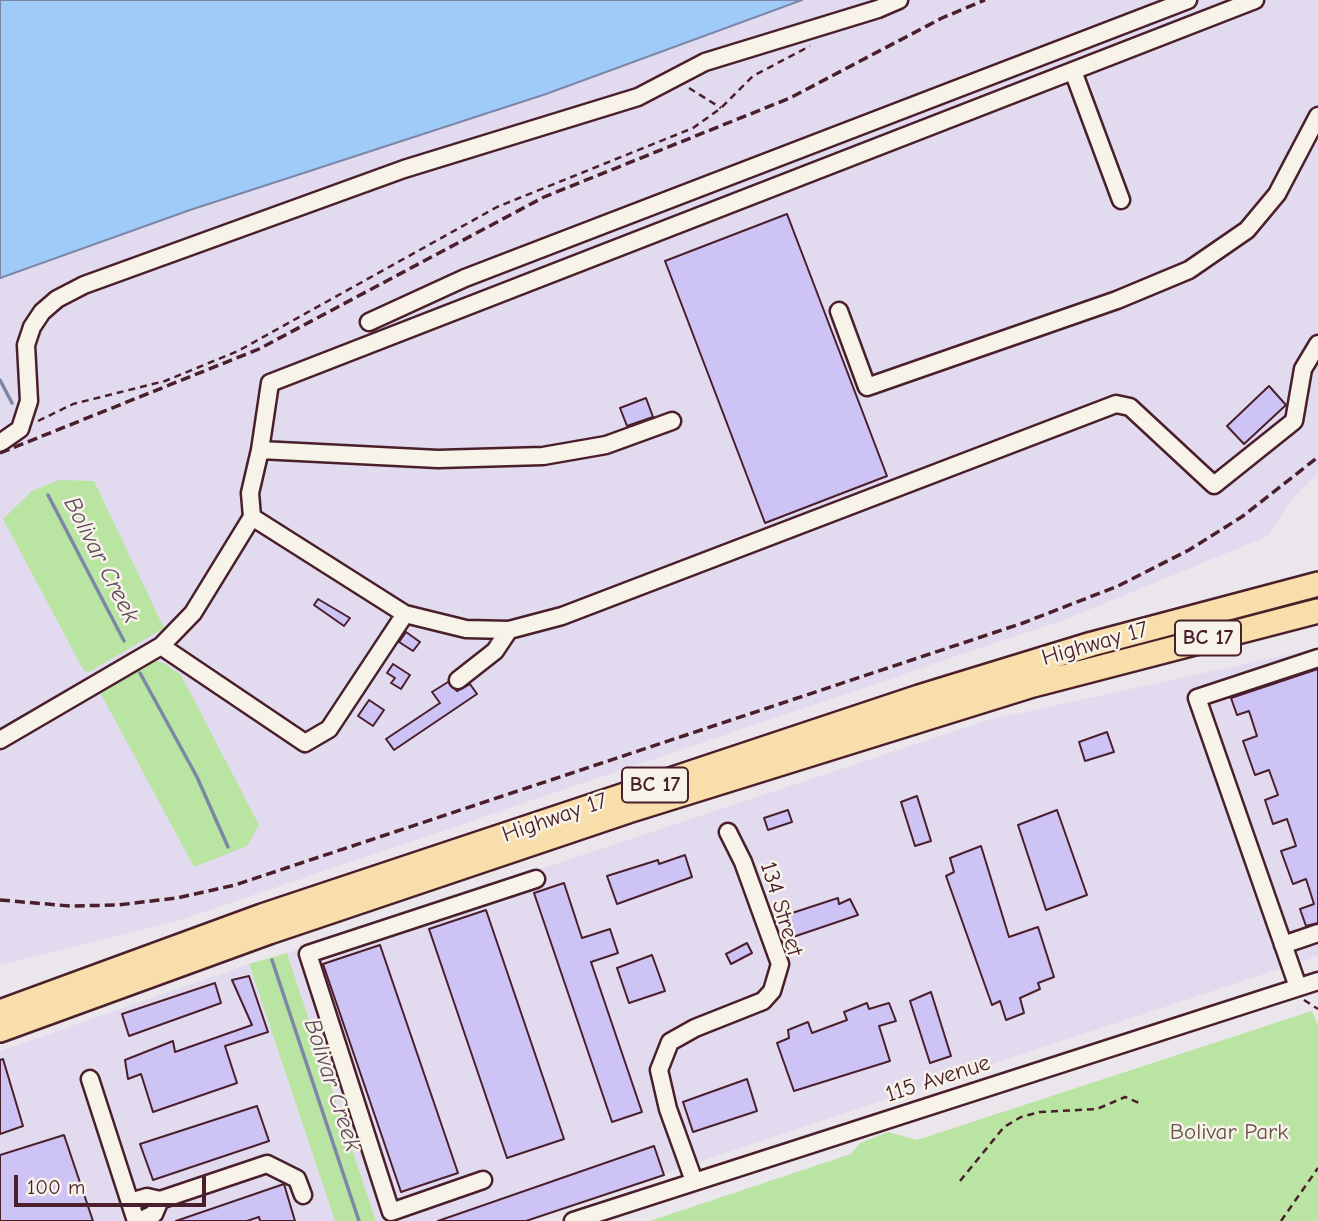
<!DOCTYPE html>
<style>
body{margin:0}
#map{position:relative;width:1318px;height:1221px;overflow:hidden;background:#ebe5ec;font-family:"Comic Neue",sans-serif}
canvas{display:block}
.scale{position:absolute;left:14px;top:1175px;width:192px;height:32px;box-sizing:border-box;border:4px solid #4a1f2b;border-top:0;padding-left:9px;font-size:21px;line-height:24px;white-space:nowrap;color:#4a1f2b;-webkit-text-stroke:5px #f7f3e8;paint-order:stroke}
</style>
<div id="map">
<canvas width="1318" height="1221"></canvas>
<div class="scale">100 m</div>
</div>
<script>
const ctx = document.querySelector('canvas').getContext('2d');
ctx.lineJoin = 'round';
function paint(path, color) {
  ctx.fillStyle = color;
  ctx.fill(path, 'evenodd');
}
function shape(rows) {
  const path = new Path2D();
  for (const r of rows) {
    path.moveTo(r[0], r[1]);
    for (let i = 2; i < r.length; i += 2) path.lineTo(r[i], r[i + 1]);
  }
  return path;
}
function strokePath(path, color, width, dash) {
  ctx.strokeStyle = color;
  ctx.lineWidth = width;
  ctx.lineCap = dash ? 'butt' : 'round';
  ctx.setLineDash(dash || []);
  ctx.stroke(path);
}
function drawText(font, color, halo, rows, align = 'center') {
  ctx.font = font + ' "Comic Neue",sans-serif';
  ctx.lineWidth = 5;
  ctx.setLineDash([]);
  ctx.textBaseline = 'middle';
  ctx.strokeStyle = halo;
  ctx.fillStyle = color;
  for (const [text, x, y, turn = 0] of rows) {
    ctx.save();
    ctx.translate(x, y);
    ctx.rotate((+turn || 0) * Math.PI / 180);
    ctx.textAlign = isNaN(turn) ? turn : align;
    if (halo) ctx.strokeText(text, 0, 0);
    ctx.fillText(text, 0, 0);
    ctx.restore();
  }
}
const built = shape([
 [802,0,1318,0,1318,473,1290,501,1268,536,1069,618,174,922,0,965,0,278,190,210,546,94],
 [1318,648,1318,956,521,1221,376,1221,287,953,988,720],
 [249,964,335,1221,0,1221,0,1051]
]);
const green = shape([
 [59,480,94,481,164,628,89,672,84,671,3,519,32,491],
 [152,660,164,663,181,675,259,825,247,846,194,867,101,694,103,688],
 [287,953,376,1221,335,1221,249,964],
 [1312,1011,1318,1026,1318,1221,650,1221,851,1154,860,1143,888,1132,917,1140]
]);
const water = shape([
 [0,0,802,0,546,94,190,210,0,278,0,0]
]);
const stream = shape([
 [0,380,12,403],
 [48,495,124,641],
 [140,673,197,777,228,847],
 [272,960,359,1221]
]);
const building = shape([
 [787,214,887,476,765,523,665,261,787,214],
 [1269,386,1286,405,1244,444,1227,426,1269,386],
 [646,398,653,417,627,426,620,408,646,398],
 [318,599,350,618,344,626,314,605,318,599],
 [406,632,420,642,413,651,399,642,406,632],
 [393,664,410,675,401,689,391,683,395,678,387,673,393,664],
 [1318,669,1318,923,1306,926,1300,909,1314,904,1306,879,1293,884,1281,851,1296,846,1287,819,1273,824,1265,800,1278,795,1269,770,1255,775,1243,741,1257,736,1249,711,1237,715,1231,698,1318,669],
 [448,682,457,691,470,684,477,694,394,750,386,739,440,703,432,692,448,682],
 [369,700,384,710,373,726,358,716,369,700],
 [1107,732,1114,752,1085,761,1079,742,1107,732],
 [917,796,931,841,915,846,901,802,917,796],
 [788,810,792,822,768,830,764,818,788,810],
 [1057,810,1087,895,1046,910,1018,825,1057,810],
 [981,846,1009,937,1038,927,1054,977,1038,983,1040,989,1020,998,1024,1013,1006,1020,1000,1001,992,1005,946,876,954,872,950,858,981,846],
 [685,855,692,877,617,904,607,876,658,860,659,864,685,855],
 [564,883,582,938,610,929,618,953,591,962,642,1112,612,1122,534,893,564,883],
 [838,898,839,904,850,899,858,915,793,937,786,915,838,898],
 [486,910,564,1139,507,1158,429,929,486,910],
 [747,943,752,953,731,964,726,954,747,943],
 [380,945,458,1173,401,1192,323,964,380,945],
 [652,955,665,991,629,1003,617,968,652,955],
 [249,976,268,1032,225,1046,237,1083,153,1112,141,1074,128,1079,125,1060,173,1041,175,1052,252,1025,232,980,249,976],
 [215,983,221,1003,129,1036,122,1014,215,983],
 [931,992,951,1056,930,1063,910,1001,931,992],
 [867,1003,869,1009,889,1003,896,1021,879,1026,890,1061,794,1091,777,1043,789,1038,788,1030,808,1022,812,1033,847,1020,844,1012,867,1003],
 [3,1059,23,1126,0,1134,0,1060,3,1059],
 [747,1079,757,1111,693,1132,683,1102,747,1079],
 [257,1106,269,1141,153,1180,140,1144,257,1106],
 [64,1135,93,1221,0,1221,0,1155,64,1135],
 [654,1146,664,1175,526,1221,438,1221,654,1146],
 [284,1184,295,1221,260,1221,259,1217,247,1221,176,1221,284,1184]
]);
const path = shape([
 [689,88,721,108],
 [38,421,73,404,165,381,238,351,497,207,693,128,721,108,753,76,810,46],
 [1304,1000,1318,1009],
 [960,1181,1004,1127,1021,1117,1040,1112,1097,1109,1125,1097,1139,1103],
 [1281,1221,1318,1168]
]);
const minor = shape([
 [1073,71,1121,200],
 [839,311,867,387,1117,300,1189,270,1247,230,1277,194,1318,116],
 [369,322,465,278,1188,0],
 [0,443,20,429,29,401,26,345,32,327,42,312,57,299,84,285,404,169,638,97,705,62,878,9,899,0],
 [260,450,270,383,1255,0],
 [405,614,466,629,509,630,562,616,1116,404,1130,407,1214,485,1294,421,1303,369,1318,344],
 [161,646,305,743,329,729,405,614,252,517],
 [458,680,495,651,509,630],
 [0,740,161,646,193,613,252,517,250,493,260,450,438,459,543,456,606,445,672,421],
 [1283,945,1318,933],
 [1298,987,1197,698,1318,658],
 [90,1079,136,1221],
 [483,1180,391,1212,308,954,536,879],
 [694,1181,668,1109,659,1070,670,1042,695,1028,763,1001,772,991,780,964,743,862,728,832],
 [160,1200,267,1164,297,1179,303,1195],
 [130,1202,147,1197,160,1200,154,1214,139,1221],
 [573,1221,1318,981]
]);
const highway = shape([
 [0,1012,262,916,919,697,1092,644,1318,584],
 [0,1030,269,932,628,811,1033,685,1318,611]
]);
const rail = shape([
 [0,453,259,349,544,197,790,98,942,18,985,0],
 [0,900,70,906,118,905,177,898,235,885,1023,623,1118,586,1189,550,1243,516,1318,457]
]);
const shields = [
 [1208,638,66],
 [655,785,66]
];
const shieldNames = [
 ["BC 17",1208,638],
 ["BC 17",655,785]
];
const streetNames = [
 ["Highway 17",1095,644,-16],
 ["Highway 17",555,818,-19],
 ["134 Street",781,909,73],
 ["115 Avenue",938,1079,-18]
];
const parkNames = [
 ["Bolivar Park",1229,1132]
];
const waterNames = [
 ["Bolivar Creek",101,560,63],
 ["Bolivar Creek",332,1085,72]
];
paint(built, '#e2dbef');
paint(green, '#b9e4a1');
paint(water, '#9fcbf9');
strokePath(water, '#7d86a7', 2);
strokePath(stream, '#7d86a7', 3.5);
paint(building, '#cec3f5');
strokePath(building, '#4a1f2b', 2);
strokePath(minor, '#4a1f2b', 21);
strokePath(highway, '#4a1f2b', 28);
strokePath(path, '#4a1f2b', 2.5, [7, 5]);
strokePath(minor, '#f7f3e8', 16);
strokePath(highway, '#f8deab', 23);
strokePath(rail, '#4a1f2b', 3.5, [10, 5]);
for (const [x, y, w] of shields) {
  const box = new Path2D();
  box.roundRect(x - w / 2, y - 17.5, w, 35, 5);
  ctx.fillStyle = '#f7f3e8';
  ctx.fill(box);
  strokePath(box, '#4a1f2b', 2);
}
drawText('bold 21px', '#4a1f2b', null, shieldNames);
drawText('23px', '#4a1f2b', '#f7f3e8', streetNames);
drawText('23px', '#665048', '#f7f3e8', parkNames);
drawText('italic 24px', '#5f4a5e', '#f7f3e8', waterNames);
</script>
